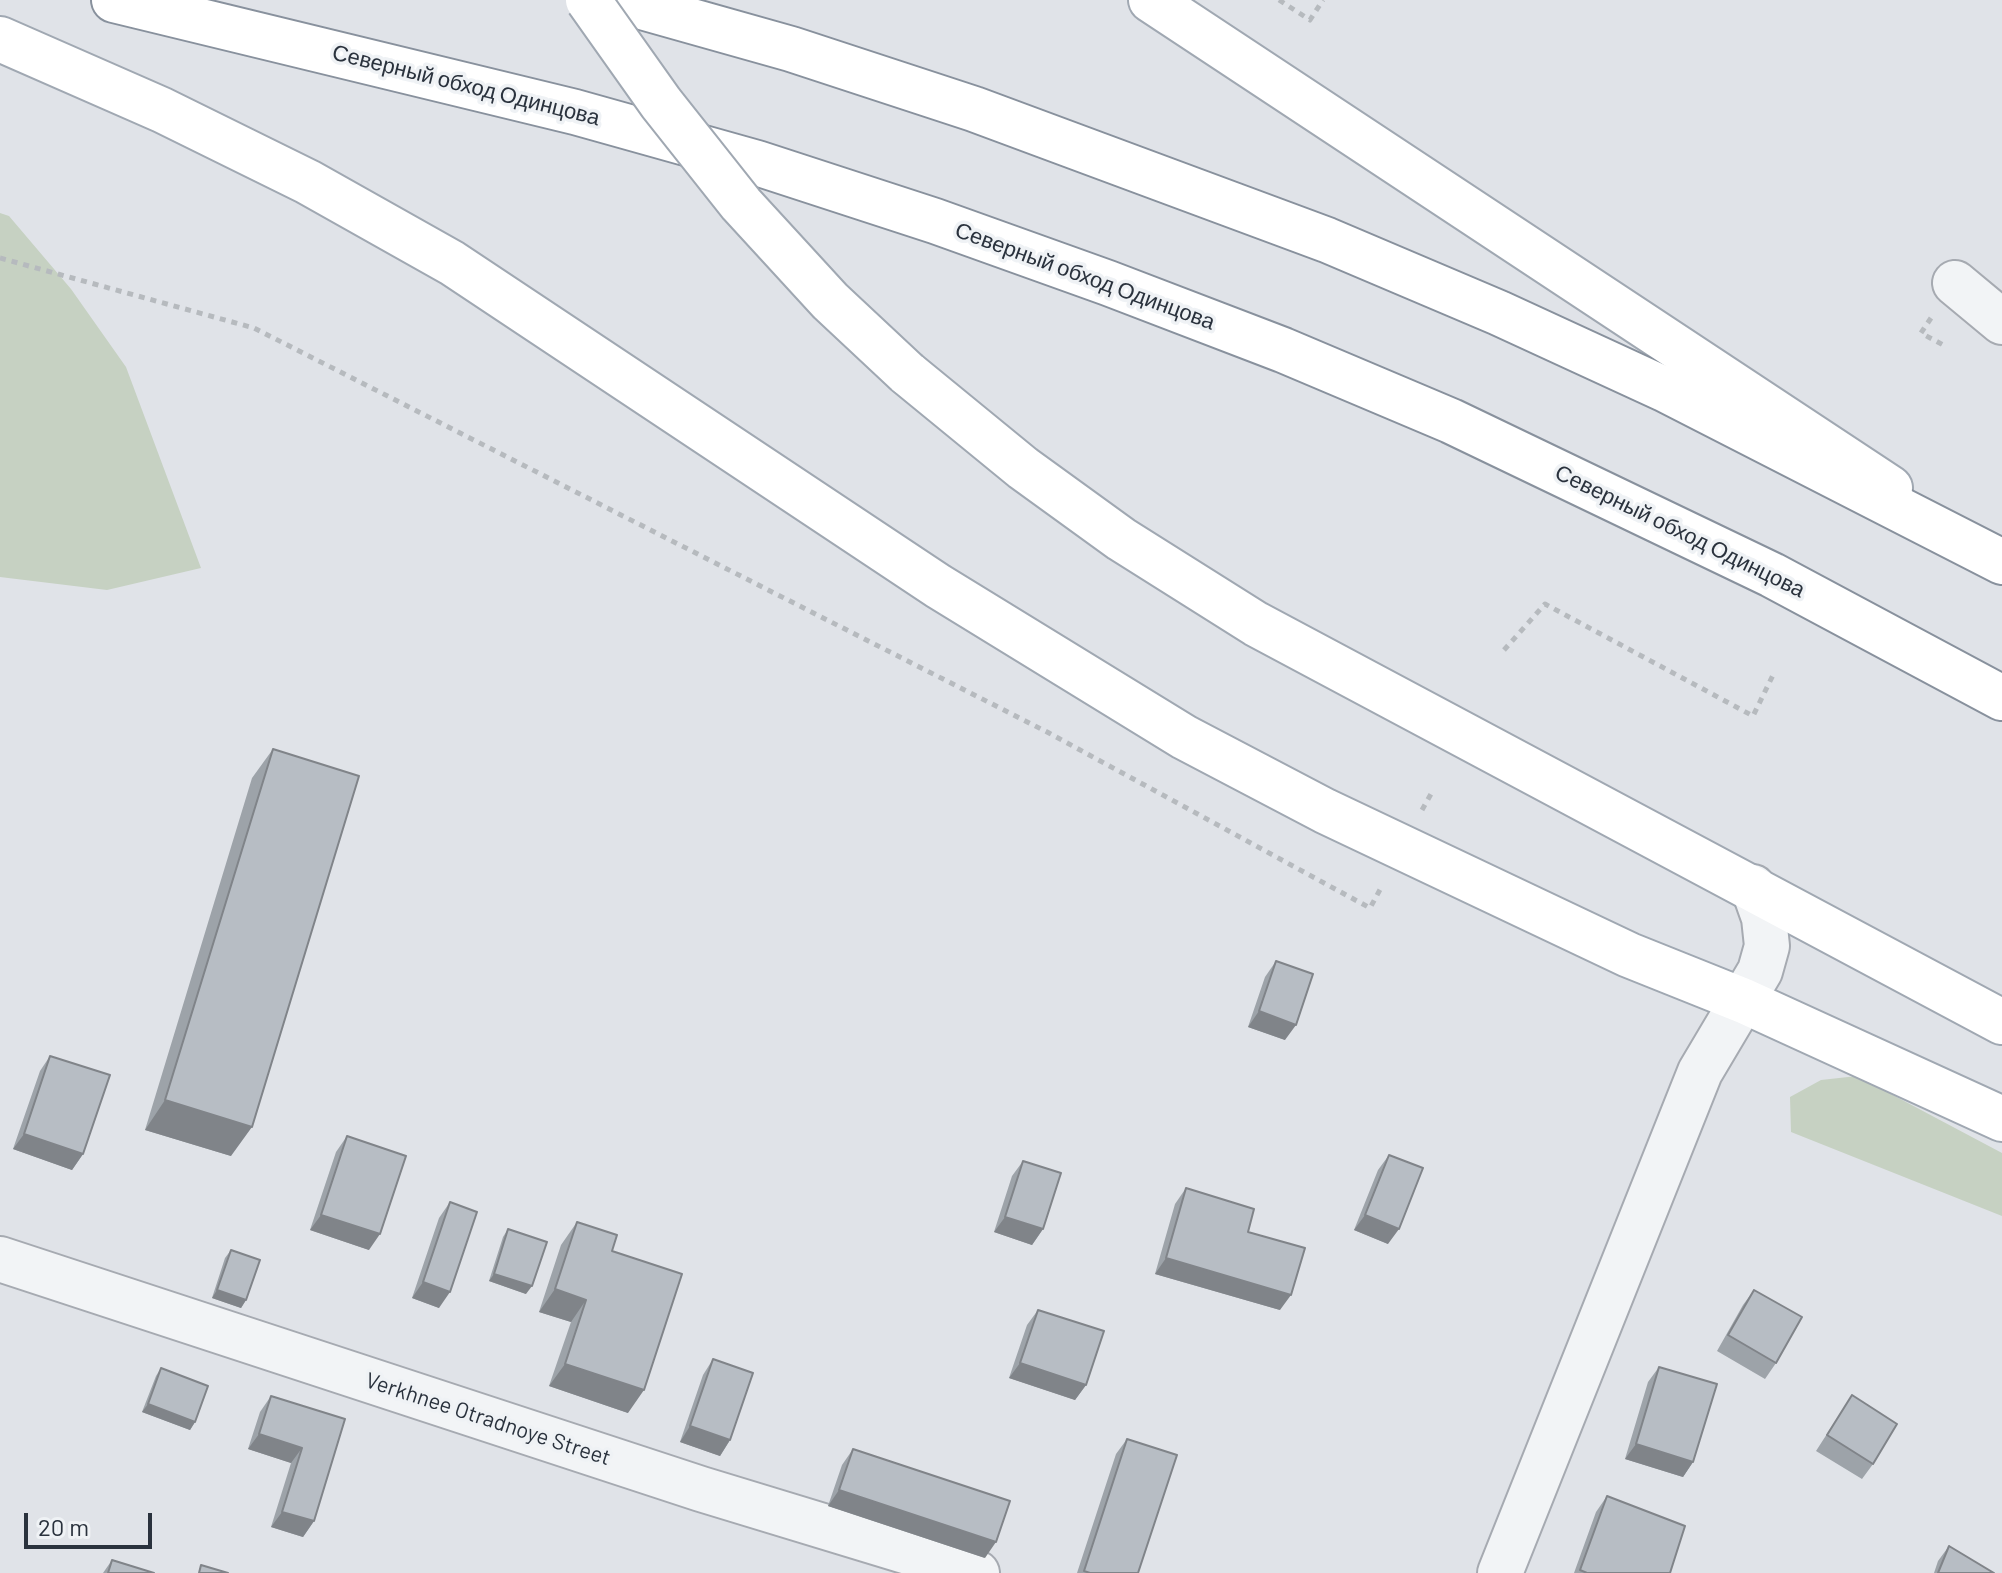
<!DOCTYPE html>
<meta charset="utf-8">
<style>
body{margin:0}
#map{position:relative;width:2002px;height:1573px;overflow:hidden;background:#e0e3e8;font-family:Barlow,sans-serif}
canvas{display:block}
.scale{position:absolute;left:24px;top:1513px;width:128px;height:36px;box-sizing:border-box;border:4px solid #2a323d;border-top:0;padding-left:10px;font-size:24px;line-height:28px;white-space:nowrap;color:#2a323d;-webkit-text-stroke:6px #eff2f5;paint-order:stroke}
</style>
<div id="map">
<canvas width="2002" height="1573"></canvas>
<div class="scale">20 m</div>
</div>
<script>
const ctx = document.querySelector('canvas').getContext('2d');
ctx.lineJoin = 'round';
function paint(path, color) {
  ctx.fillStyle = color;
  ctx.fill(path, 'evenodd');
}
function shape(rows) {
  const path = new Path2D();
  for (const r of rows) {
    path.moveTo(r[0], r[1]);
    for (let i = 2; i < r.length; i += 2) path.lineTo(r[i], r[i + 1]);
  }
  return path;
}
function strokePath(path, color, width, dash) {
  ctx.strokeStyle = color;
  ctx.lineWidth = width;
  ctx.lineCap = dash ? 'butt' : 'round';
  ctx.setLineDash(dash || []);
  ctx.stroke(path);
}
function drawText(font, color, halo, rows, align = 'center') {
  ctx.font = font + ' Barlow,sans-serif';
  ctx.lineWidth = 7;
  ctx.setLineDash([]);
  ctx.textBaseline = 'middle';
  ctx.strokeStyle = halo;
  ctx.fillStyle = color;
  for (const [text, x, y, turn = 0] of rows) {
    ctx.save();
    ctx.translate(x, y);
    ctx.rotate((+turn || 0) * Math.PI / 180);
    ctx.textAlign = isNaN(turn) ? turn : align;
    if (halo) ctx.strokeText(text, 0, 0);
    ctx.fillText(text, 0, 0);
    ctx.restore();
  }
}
const green = shape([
 [0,213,9,216,71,289,126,367,201,568,107,590,0,577],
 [1857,1076,2002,1153,2002,1216,1791,1132,1790,1097,1821,1080]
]);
const path = shape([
 [1279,0,1310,20,1323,0],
 [0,258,254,328,1049,733,1370,908,1382,886],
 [1931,318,1921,333,1947,347],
 [1504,650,1545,604,1753,716,1774,673],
 [1422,810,1431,794]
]);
const minor = shape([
 [1955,283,2002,322],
 [0,1259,701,1489,977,1573],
 [1500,1573,1700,1072,1760,971,1767,946,1764,918,1753,887]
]);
const major = shape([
 [1151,0,1890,488],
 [0,39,162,110,308,182,452,263,938,586,1184,737,1325,811,1629,955,1744,1001,2002,1119],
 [907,373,1023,468,1121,539,1256,624,2002,1022]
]);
const highway = shape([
 [114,0,575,112,757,163,935,221,1108,283,1283,350,1451,421,1772,575,2002,698],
 [617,0,791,49,974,109,1327,240,1499,313,1664,389,2002,562]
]);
const majorBridge = shape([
 [588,0,661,103,741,204,830,301,907,373]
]);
const wall = shape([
 [273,749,231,1156,145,1130,252,778],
 [1276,961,1285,1040,1248,1027,1265,977],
 [50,1056,83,1154,72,1170,13,1149,40,1071],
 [347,1136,369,1250,310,1230,336,1152],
 [1389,1155,1388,1244,1354,1230,1378,1170],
 [1023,1161,1043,1229,1032,1245,994,1232,1012,1176],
 [1186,1188,1248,1232,1280,1310,1155,1274,1175,1204],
 [450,1202,439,1308,412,1298,439,1218],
 [577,1222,612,1251,628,1413,549,1386,571,1322,539,1312,561,1245],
 [508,1229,526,1294,489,1281,503,1237],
 [231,1250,246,1300,241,1308,212,1298,225,1258],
 [1754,1290,1776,1363,1765,1379,1717,1351,1743,1305],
 [1038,1310,1086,1385,1075,1400,1009,1378,1027,1325],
 [713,1359,730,1440,720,1456,680,1442,703,1375],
 [1659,1367,1693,1462,1683,1477,1625,1459,1648,1382],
 [161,1368,195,1422,190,1430,142,1412,156,1376],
 [1852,1395,1873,1464,1862,1479,1816,1451],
 [271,1396,345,1419,314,1521,303,1537,271,1527,291,1463,248,1449,260,1412],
 [1127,1439,1138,1573,1077,1573,1116,1454],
 [853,1449,985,1558,828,1506,842,1465],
 [1607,1496,1670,1573,1574,1573,1596,1512],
 [1949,1546,1994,1573,1934,1573,1938,1561],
 [112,1560,154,1573,103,1573]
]);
const shadedWall = shape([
 [1259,1011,1296,1025,1285,1040,1248,1027],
 [165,1100,252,1127,231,1156,145,1130],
 [24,1134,83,1154,72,1170,13,1149],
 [321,1215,380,1234,369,1250,310,1230],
 [1365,1215,1399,1229,1388,1244,1354,1230],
 [1005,1217,1043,1229,1032,1245,994,1232],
 [1166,1258,1291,1295,1280,1310,1155,1274],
 [494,1274,532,1286,526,1294,489,1281],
 [423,1282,450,1292,439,1308,412,1298],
 [555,1289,586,1300,571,1322,539,1312],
 [217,1290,246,1300,241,1308,212,1298],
 [1020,1363,1086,1385,1075,1400,1009,1378],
 [565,1364,644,1390,628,1413,549,1386],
 [148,1404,195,1422,190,1430,142,1412],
 [690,1426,730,1440,720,1456,680,1442],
 [259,1434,302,1448,291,1463,248,1449],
 [1636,1444,1693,1462,1683,1477,1625,1459],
 [839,1490,996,1542,985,1558,828,1506],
 [282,1512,314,1521,303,1537,271,1527]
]);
const building = shape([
 [273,749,359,776,252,1127,165,1100,273,749],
 [1276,961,1313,974,1296,1025,1259,1011,1276,961],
 [50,1056,110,1075,83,1154,24,1134,50,1056],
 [347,1136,406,1156,380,1234,321,1215,347,1136],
 [1389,1155,1423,1168,1399,1229,1365,1215,1389,1155],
 [1023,1161,1061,1173,1043,1229,1005,1217,1023,1161],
 [1186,1188,1254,1209,1248,1232,1305,1248,1291,1295,1166,1258,1186,1188],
 [450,1202,477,1212,450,1292,423,1282,450,1202],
 [577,1222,617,1235,612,1251,682,1274,644,1390,565,1364,586,1300,555,1289,577,1222],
 [508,1229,547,1242,532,1286,494,1274,508,1229],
 [231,1250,260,1260,246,1300,217,1290,231,1250],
 [1754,1290,1802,1317,1776,1363,1728,1335,1754,1290],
 [1038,1310,1104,1331,1086,1385,1020,1363,1038,1310],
 [713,1359,753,1373,730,1440,690,1426,713,1359],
 [1659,1367,1717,1384,1693,1462,1636,1444,1659,1367],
 [161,1368,208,1386,195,1422,148,1404,161,1368],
 [1852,1395,1897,1424,1873,1464,1827,1435,1852,1395],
 [271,1396,345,1419,314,1521,282,1512,302,1448,259,1434,271,1396],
 [1127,1439,1177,1455,1138,1573,1090,1573,1084,1571,1127,1439],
 [853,1449,1010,1501,996,1542,839,1490,853,1449],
 [1607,1496,1685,1526,1670,1573,1587,1573,1580,1570,1607,1496],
 [1949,1546,1994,1573,1938,1573,1949,1546],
 [112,1560,154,1573,108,1573,112,1560],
 [201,1565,228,1573,199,1573,201,1565]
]);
const streetNames = [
 ["Северный обход Одинцова",466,85,14],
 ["Северный обход Одинцова",1085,276,20],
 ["Северный обход Одинцова",1680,531,26],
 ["Verkhnee Otradnoye Street",488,1419,18]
];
paint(green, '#c6d1c2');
strokePath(minor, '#a6aab1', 48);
strokePath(major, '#a0a8b2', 48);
strokePath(highway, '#88919d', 48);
strokePath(path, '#b6babe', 5, [6, 6]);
strokePath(minor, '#f2f4f6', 44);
strokePath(major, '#fff', 44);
strokePath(highway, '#fff', 44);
strokePath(majorBridge, '#a0a8b2', 48, []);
strokePath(majorBridge, '#fff', 44);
paint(wall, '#9da3a9');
paint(shadedWall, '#808489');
paint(building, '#b7bdc4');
strokePath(building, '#808489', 2);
drawText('22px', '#2a323d', '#eff2f5', streetNames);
</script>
